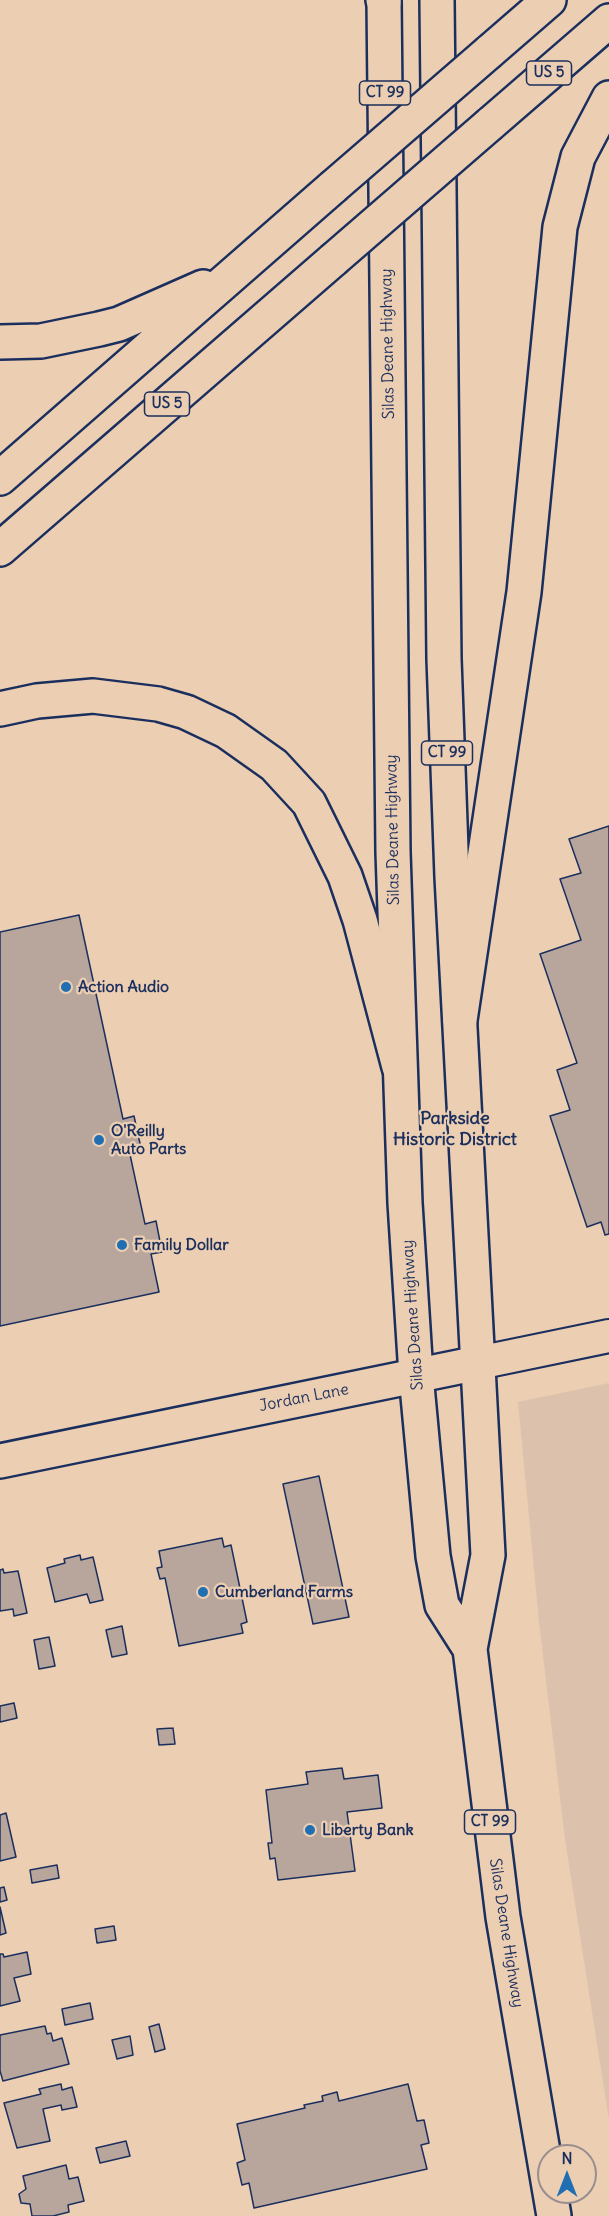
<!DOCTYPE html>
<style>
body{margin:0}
#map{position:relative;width:609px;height:2216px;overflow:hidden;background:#ecceb2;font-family:Delius,sans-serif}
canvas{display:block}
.north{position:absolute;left:537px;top:2144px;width:60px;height:60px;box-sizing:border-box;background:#ecceb2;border:2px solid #988e90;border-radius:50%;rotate:0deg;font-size:16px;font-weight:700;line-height:24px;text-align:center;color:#1b2f5e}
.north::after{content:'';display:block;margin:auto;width:21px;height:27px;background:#1f6fb2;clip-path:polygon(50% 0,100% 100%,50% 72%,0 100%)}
</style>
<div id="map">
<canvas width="609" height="2216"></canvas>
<div class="north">N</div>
</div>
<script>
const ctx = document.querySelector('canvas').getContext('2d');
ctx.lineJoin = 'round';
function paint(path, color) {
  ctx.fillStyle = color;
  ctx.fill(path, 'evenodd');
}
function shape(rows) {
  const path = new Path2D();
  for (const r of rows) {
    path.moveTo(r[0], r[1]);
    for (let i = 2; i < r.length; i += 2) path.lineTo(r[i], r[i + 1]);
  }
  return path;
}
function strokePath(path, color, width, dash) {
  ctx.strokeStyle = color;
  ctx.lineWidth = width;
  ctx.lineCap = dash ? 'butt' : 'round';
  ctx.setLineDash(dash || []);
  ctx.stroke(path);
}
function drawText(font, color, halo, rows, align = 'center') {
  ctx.font = font + ' Delius,sans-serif';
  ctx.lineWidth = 4.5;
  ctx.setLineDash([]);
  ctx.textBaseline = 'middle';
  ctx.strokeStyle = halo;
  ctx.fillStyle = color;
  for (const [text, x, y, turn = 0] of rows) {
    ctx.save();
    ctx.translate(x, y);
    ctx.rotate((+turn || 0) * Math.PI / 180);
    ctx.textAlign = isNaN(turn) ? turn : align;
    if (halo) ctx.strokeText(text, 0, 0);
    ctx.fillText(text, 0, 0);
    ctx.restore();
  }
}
const built = shape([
 [609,1383,609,2120,565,1840,539,1622,518,1402]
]);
const building = shape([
 [609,826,609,1234,605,1235,601,1222,587,1227,550,1116,570,1110,557,1070,577,1063,540,954,581,940,560,879,581,873,569,839,609,826],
 [79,915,123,1119,134,1116,141,1148,129,1150,145,1224,156,1221,162,1252,151,1254,159,1292,0,1326,0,932,79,915],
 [319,1476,349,1617,313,1624,283,1484,319,1476],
 [222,1538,224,1547,231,1545,247,1622,241,1624,243,1633,179,1646,165,1578,160,1579,157,1568,162,1567,159,1551,222,1538],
 [80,1555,81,1560,93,1557,103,1600,90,1603,87,1594,55,1602,47,1568,65,1563,64,1559,80,1555],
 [3,1569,4,1573,18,1571,27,1613,14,1616,13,1609,0,1611,0,1570,3,1569],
 [122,1626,127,1654,112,1657,106,1630,122,1626],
 [49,1637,55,1666,39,1669,34,1640,49,1637],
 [14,1703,17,1718,0,1722,0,1706,14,1703],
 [173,1728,175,1744,159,1745,157,1729,173,1728],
 [342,1768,344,1779,378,1775,382,1808,347,1812,355,1871,278,1880,275,1858,270,1859,268,1843,272,1843,266,1790,308,1784,306,1772,342,1768],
 [6,1813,16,1857,0,1861,0,1815,6,1813],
 [57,1865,59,1878,32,1883,30,1870,57,1865],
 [4,1887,7,1900,0,1902,0,1888,4,1887],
 [0,1907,6,1933,0,1935,0,1907],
 [114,1926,116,1940,97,1943,95,1929,114,1926],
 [27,1952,31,1974,14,1978,20,2001,0,2006,0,1954,3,1954,4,1957,27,1952],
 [90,2003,93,2019,65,2025,62,2009,90,2003],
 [159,2024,165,2049,155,2052,149,2027,159,2024],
 [45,2026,47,2034,51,2033,53,2041,62,2038,69,2064,3,2081,0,2071,0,2035,45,2026],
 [130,2036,133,2055,117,2059,112,2040,130,2036],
 [61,2084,62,2090,72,2087,77,2107,62,2110,61,2105,43,2109,50,2141,17,2148,4,2103,41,2094,39,2089,61,2084],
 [408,2084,417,2121,424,2120,429,2143,421,2145,427,2169,254,2208,249,2183,242,2185,237,2163,245,2160,237,2124,305,2108,304,2105,323,2101,322,2096,337,2092,339,2101,408,2084],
 [126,2141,130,2156,100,2163,96,2148,126,2141],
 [66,2165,69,2179,78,2177,84,2201,68,2205,69,2212,53,2216,32,2216,30,2204,21,2203,19,2194,26,2189,23,2176,66,2165]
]);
const tertiary = shape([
 [478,1363,609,1336]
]);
const secondary = shape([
 [0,1461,478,1363]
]);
const primary = shape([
 [384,0,393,852,405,1203,416,1375,433,1556,442,1605,470,1649],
 [437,0,444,659,452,877,488,1555,470,1649,503,1917,554,2216]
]);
const motorway = shape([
 [383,0,384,2],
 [489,52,549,0],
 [490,124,609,21],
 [0,342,41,341,99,329,119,324,203,287],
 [0,478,333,187],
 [0,549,333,260],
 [0,709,37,701,93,696,158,704,186,712,226,731,274,765,309,803,345,876,360,920,399,1067],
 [460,1020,524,592,560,227,578,157,609,98]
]);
const motorwayBridge = shape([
 [333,187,489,52],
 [333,260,490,124]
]);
const markers = [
 [66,987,6,"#1f6fb2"],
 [99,1140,6,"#1f6fb2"],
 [122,1245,6,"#1f6fb2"],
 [203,1592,6,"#1f6fb2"],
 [310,1830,6,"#1f6fb2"]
];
const shields = [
 [549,73,45],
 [385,93,51],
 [167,404,45],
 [447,753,51],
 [490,1822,51]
];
const shieldNames = [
 ["US 5",549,73],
 ["CT 99",385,93],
 ["US 5",167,404],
 ["CT 99",447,753],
 ["CT 99",490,1822]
];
const streetNames = [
 ["Silas Deane Highway",388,344,-91],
 ["Silas Deane Highway",393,830,-91],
 ["Silas Deane Highway",413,1315,-94],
 ["Jordan Lane",304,1398,-11],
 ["Silas Deane Highway",506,1933,81]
];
const poiNames = [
 ["Action Audio",78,987],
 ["O'Reilly",111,1131],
 ["Auto Parts",111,1149],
 ["Family Dollar",134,1245],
 ["Cumberland Farms",215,1592],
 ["Liberty Bank",322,1830]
];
const neighbourhoodNames = [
 ["Parkside",455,1119],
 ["Historic District",455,1140]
];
paint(built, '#dcc2ac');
paint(building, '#b8a69d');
strokePath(building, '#1b2f5e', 1.5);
strokePath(tertiary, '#1b2f5e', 36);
strokePath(secondary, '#1b2f5e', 38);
strokePath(primary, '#1b2f5e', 38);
strokePath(motorway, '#1b2f5e', 38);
strokePath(tertiary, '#ecceb2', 32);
strokePath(secondary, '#ecceb2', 33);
strokePath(primary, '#ecceb2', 33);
strokePath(motorway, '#ecceb2', 33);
strokePath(motorwayBridge, '#1b2f5e', 38, []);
strokePath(motorwayBridge, '#ecceb2', 33);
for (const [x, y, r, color] of markers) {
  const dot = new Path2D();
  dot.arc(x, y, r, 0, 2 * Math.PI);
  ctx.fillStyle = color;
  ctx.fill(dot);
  strokePath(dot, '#ecceb2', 2);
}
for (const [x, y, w] of shields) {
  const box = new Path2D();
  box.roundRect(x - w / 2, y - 12, w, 24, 4.5);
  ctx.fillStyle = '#ecceb2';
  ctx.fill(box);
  strokePath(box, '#1b2f5e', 1.5);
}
drawText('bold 15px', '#1b2f5e', null, shieldNames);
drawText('16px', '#1b2f5e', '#ecceb2', streetNames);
drawText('bold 16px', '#1b2f5e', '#ecceb2', poiNames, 'left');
drawText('bold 18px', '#1b2f5e', '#ecceb2', neighbourhoodNames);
</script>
